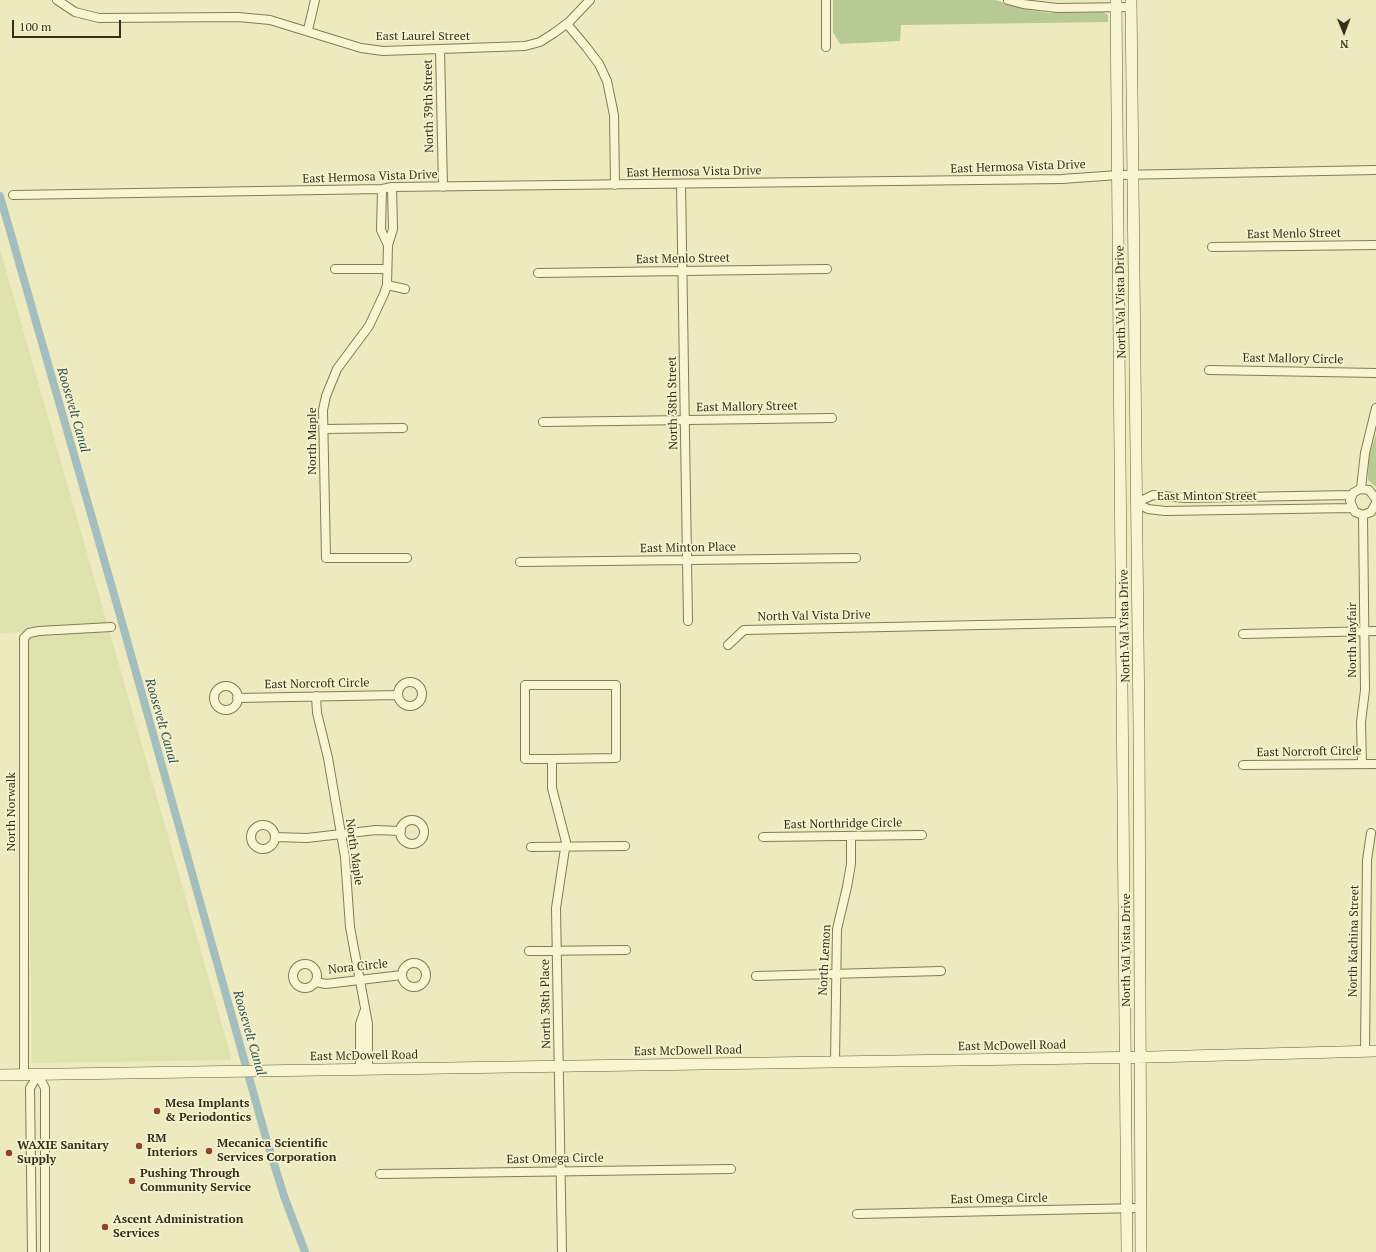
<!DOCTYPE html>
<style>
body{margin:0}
#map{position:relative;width:1376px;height:1252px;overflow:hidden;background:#edeabf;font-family:"PT Serif",serif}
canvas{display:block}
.north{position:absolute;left:1324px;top:12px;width:40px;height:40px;-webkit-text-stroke:3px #f5f2ce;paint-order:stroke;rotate:179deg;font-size:11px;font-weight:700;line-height:16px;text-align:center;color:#352e1c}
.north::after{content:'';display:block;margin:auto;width:14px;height:18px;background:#352e1c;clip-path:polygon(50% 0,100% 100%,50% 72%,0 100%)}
.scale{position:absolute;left:12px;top:20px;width:109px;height:18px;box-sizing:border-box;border:2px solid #352e1c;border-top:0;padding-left:5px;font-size:12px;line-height:14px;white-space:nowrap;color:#352e1c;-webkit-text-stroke:3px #f5f2ce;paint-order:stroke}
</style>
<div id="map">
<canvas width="1376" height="1252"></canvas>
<div class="north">N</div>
<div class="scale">100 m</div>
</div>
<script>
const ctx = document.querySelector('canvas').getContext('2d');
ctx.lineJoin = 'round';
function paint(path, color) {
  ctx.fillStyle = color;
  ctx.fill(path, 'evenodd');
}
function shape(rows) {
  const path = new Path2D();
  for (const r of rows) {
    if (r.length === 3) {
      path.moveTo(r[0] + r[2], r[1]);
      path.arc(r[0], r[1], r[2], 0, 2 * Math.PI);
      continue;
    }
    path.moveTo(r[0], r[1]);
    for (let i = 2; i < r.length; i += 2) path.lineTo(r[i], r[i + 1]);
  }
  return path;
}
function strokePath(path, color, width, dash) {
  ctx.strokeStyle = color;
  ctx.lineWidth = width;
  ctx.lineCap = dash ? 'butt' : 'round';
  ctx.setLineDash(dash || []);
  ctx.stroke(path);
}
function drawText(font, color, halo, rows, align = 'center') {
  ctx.font = font + ' "PT Serif",serif';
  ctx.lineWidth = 3.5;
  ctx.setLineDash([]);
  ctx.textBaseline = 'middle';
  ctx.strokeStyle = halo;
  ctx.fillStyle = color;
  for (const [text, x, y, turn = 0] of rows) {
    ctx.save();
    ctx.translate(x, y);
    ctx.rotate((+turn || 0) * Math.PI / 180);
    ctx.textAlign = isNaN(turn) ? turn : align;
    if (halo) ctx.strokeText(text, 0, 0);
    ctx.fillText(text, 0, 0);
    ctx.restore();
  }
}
const farmland = shape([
 [0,249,231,1056,231,1060,32,1063,26,632,0,633]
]);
const green = shape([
 [833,0,995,0,1030,10,1049,13,1103,12,1108,15,1108,22,901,25,900,41,840,44,833,32],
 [1376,434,1376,487,1368,480,1368,474,1369,455]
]);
const canal = shape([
 [0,196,121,619,266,1138,284,1196,305,1252]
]);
const minor = shape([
 [57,0,75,12,99,18,238,17,270,20,361,48,383,51,525,46,540,42,554,33,569,22,590,0],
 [826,0,826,47],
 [1008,0,1023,4,1057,8,1131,7],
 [567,24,587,48,599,64,607,81,614,115,615,185],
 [308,30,315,0],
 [440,49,443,187],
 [681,184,688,621],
 [392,187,393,229,388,245,387,285,384,294,369,326,337,369,326,396,323,410,326,558,407,558],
 [382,189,381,230,388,245],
 [13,195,382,189,392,187,1062,179,1118,175,1376,170],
 [1212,247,1376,245],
 [335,269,387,269],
 [538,273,827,269],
 [387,285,405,289],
 [1209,370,1376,373],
 [543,422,832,418],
 [324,429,403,428],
 [1361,488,1365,453,1376,408],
 [1376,499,1369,490,1360,489,1353,493,1350,501,1355,512,1363,515,1371,512,1376,503],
 [1136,503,1153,495,1185,498,1351,495],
 [1136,503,1148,509,1165,511,1351,508],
 [520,562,856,558],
 [1243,634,1376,631],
 [728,645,744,630,1123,622],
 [410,694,12],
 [226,698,12],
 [316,696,317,713,328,758,345,857,350,927,368,1024,368,1069],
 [237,698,398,695],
 [552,759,616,758,616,685,525,685,525,759,552,759,552,788,566,842,556,908,562,1252],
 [1362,764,1361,722,1365,690,1363,515],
 [1243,765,1376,764],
 [412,832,12],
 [263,837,12],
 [275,837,307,838,376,830,401,831],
 [763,837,922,835],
 [531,847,625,846],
 [529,951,626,950],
 [414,975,12],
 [305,976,12],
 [756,976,941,971],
 [316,982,326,984,402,975],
 [1365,1051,1367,860,1371,833],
 [835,1061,837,929,847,887,851,864,851,837],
 [360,1069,360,1024,364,1012],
 [24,1075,24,638,29,633,39,631,111,627],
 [38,1075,45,1088,45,1252],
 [380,1174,731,1169],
 [857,1214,1140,1208],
 [32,1252,30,1088,38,1075]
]);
const secondary = shape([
 [1116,0,1127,1252],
 [1131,0,1139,727,1141,1252],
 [0,1075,1151,1057,1376,1051]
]);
const markers = [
 [157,1111,4,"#934128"],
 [139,1146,4,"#934128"],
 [209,1151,4,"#934128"],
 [9,1153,4,"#934128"],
 [132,1181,4,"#934128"],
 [105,1227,4,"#934128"]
];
const streetNames = [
 ["East Laurel Street",423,37],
 ["North 39th Street",429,106,-91],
 ["East Hermosa Vista Drive",1018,167,-2],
 ["East Hermosa Vista Drive",694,172,-1],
 ["East Hermosa Vista Drive",370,177,-2],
 ["East Menlo Street",1294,234,-1],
 ["East Menlo Street",683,259,-1],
 ["North Val Vista Drive",1121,302,-91],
 ["East Mallory Circle",1293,359,1],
 ["North 38th Street",673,403,-91],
 ["East Mallory Street",747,407,-1],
 ["North Maple",313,441,-90],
 ["East Minton Street",1207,497],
 ["East Minton Place",688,548,-1],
 ["North Val Vista Drive",814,616,-1],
 ["North Val Vista Drive",1125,626,-91],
 ["North Mayfair",1353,640,-90],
 ["East Norcroft Circle",317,684,-1],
 ["East Norcroft Circle",1309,752,-1],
 ["North Norwalk",12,812,-90],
 ["East Northridge Circle",843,824,-1],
 ["North Maple",354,852,82],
 ["North Kachina Street",1354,941,-89],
 ["North Val Vista Drive",1127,950,-90],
 ["North Lemon",825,960,-87],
 ["Nora Circle",358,967,-6],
 ["North 38th Place",546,1004,-91],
 ["East McDowell Road",1012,1046,-1],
 ["East McDowell Road",688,1051,-1],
 ["East McDowell Road",364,1056,-1],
 ["East Omega Circle",555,1159,-1],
 ["East Omega Circle",999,1199,-1]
];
const poiNames = [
 ["Mesa Implants",165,1104],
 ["& Periodontics",165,1118],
 ["RM",147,1139],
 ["Interiors",147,1153],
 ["Mecanica Scientific",217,1144],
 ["Services Corporation",217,1158],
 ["WAXIE Sanitary",17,1146],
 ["Supply",17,1160],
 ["Pushing Through",140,1174],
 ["Community Service",140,1188],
 ["Ascent Administration",113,1220],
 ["Services",113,1234]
];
const waterNames = [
 ["Roosevelt Canal",73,410,74],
 ["Roosevelt Canal",161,721,74],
 ["Roosevelt Canal",249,1033,74]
];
paint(farmland, '#dee2ac');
paint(green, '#b7ca93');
strokePath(canal, '#a2bfbd', 8);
strokePath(minor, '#857a58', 10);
strokePath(secondary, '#675b3b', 12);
strokePath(minor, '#f8f6d2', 8);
strokePath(secondary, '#f8f6d2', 11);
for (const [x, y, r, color] of markers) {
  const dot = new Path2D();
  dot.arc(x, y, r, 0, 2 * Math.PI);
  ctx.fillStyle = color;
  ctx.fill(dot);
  strokePath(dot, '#f5f2ce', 1.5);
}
drawText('12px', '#352e1c', '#f5f2ce', streetNames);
drawText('bold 12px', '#352e1c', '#f5f2ce', poiNames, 'left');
drawText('italic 13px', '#2b4d54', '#f5f2ce', waterNames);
</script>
